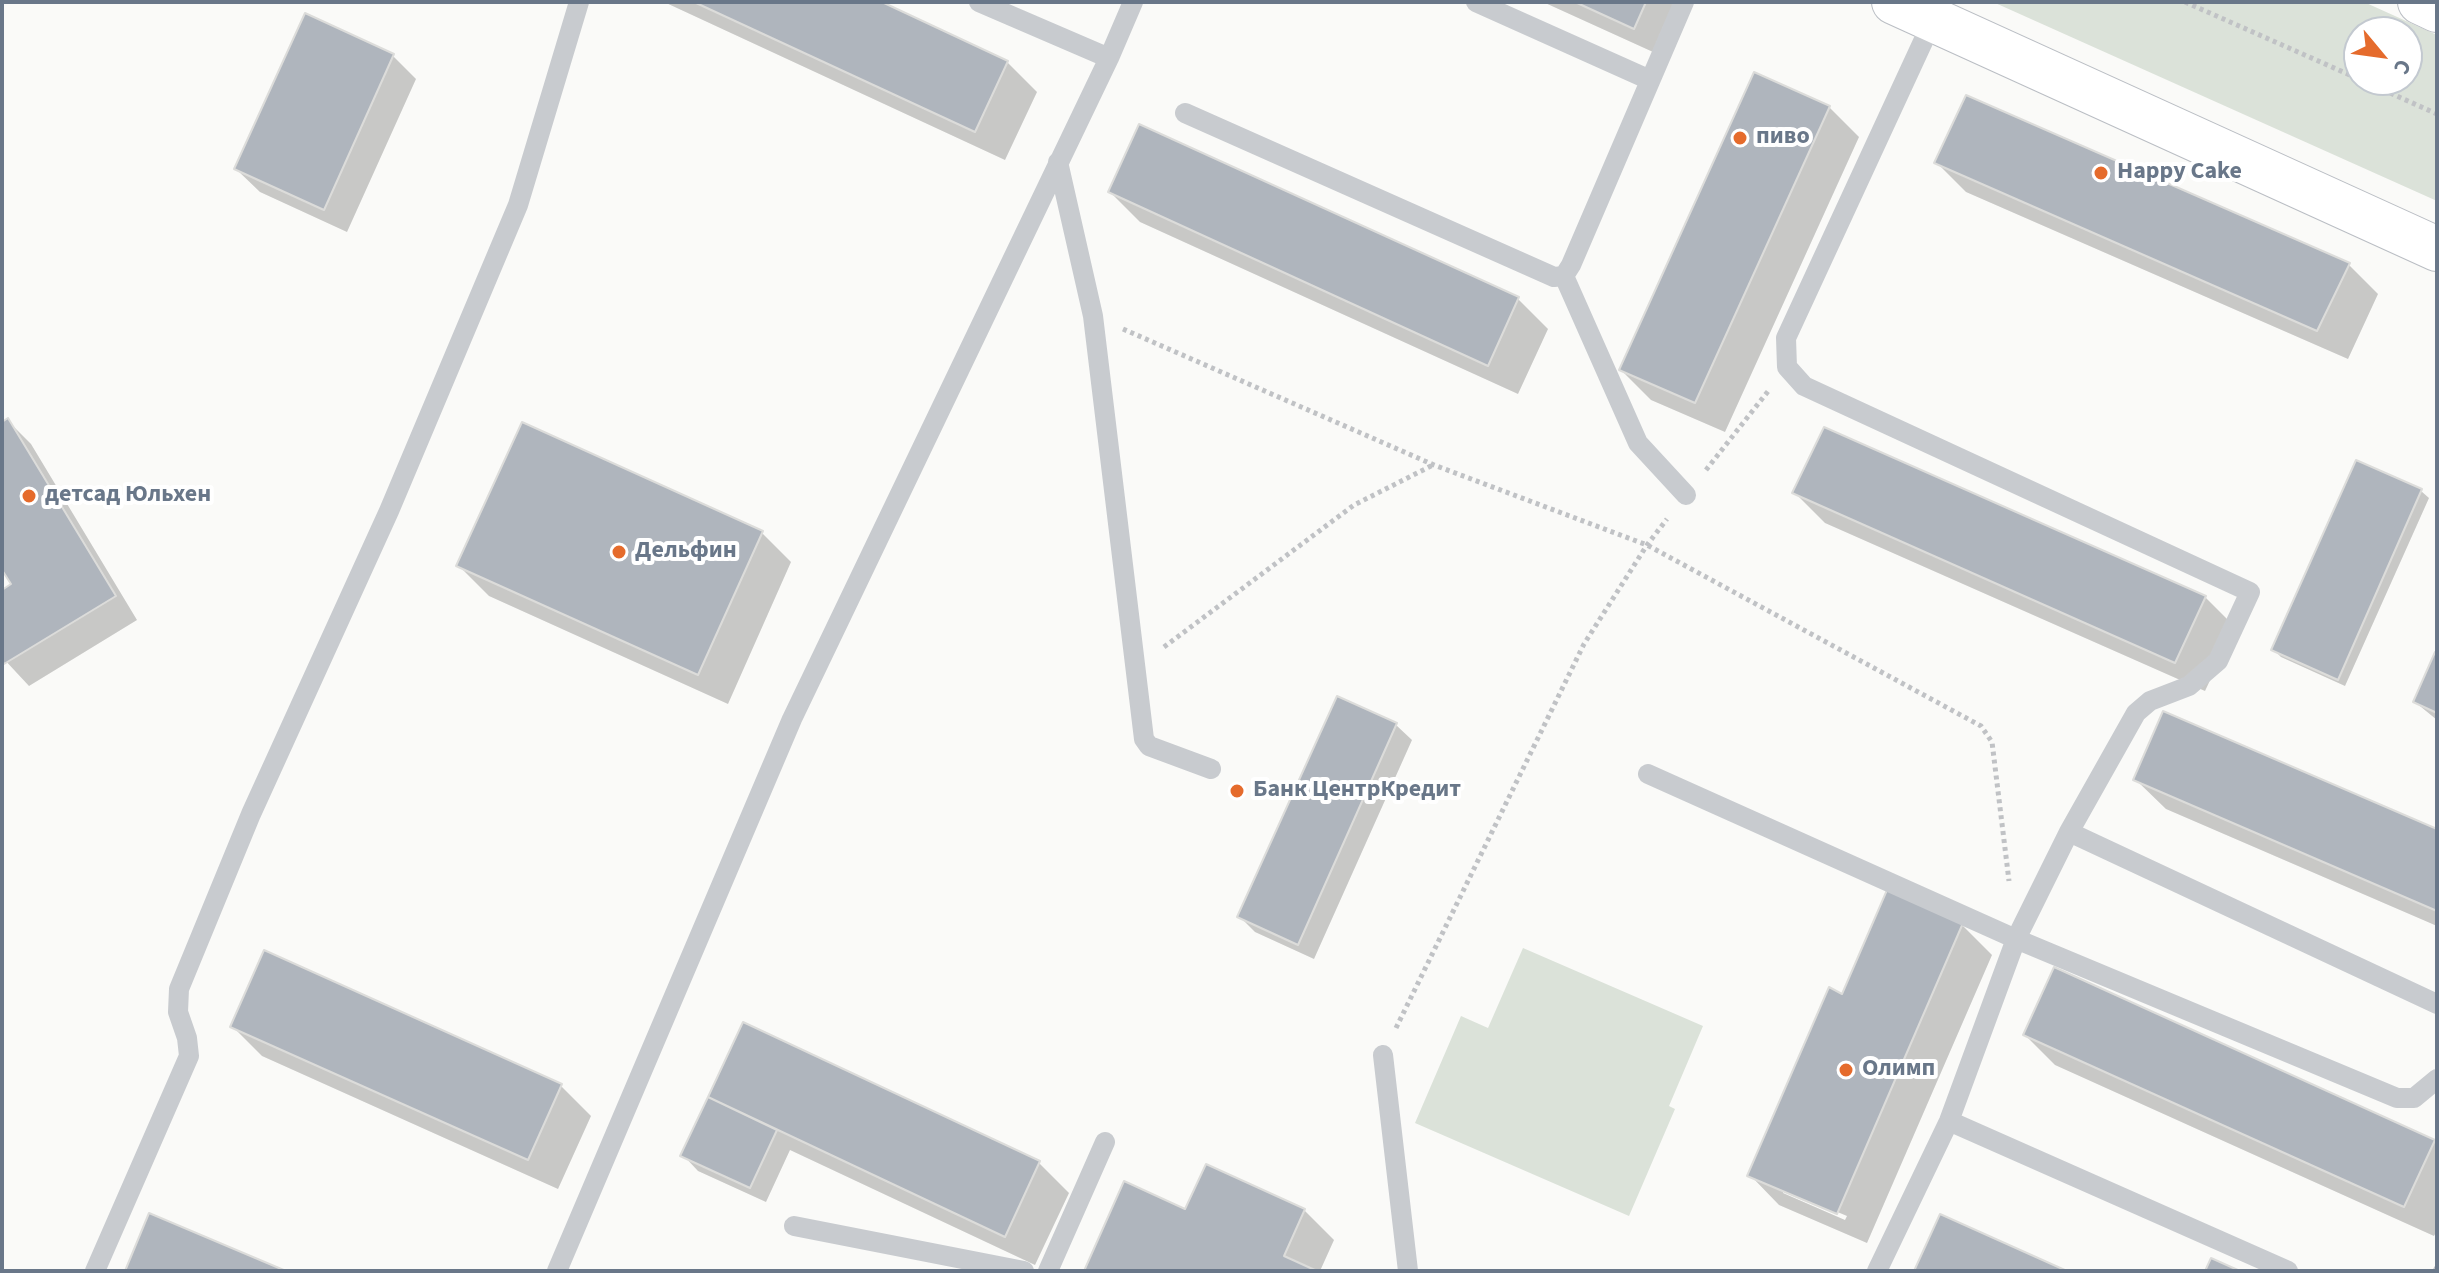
<!DOCTYPE html>
<meta charset="utf-8">
<style>
body{margin:0}
#map{position:relative;width:2439px;height:1273px;overflow:hidden;background:#fafaf8;font-family:"Source Sans 3",sans-serif}
canvas{display:block}
.frame{position:absolute;inset:0;border:4px solid #697789;pointer-events:none}
.north{position:absolute;left:2343px;top:16px;width:80px;height:80px;box-sizing:border-box;background:#fff;border:2px solid #c3c9d0;border-radius:50%;rotate:119deg;font-size:22px;font-weight:700;line-height:32px;text-align:center;color:#697789}
.north::after{content:'';display:block;margin:auto;width:28px;height:36px;background:#e56b2c;clip-path:polygon(50% 0,100% 100%,50% 72%,0 100%)}
</style>
<div id="map">
<canvas width="2439" height="1273"></canvas>
<div class="frame"></div>
<div class="north">С</div>
</div>
<script>
const ctx = document.querySelector('canvas').getContext('2d');
ctx.lineJoin = 'round';
function paint(path, color) {
  ctx.fillStyle = color;
  ctx.fill(path, 'evenodd');
}
function shape(rows) {
  const path = new Path2D();
  for (const r of rows) {
    path.moveTo(r[0], r[1]);
    for (let i = 2; i < r.length; i += 2) path.lineTo(r[i], r[i + 1]);
  }
  return path;
}
function strokePath(path, color, width, dash) {
  ctx.strokeStyle = color;
  ctx.lineWidth = width;
  ctx.lineCap = dash ? 'butt' : 'round';
  ctx.setLineDash(dash || []);
  ctx.stroke(path);
}
function drawText(font, color, halo, rows, align = 'center') {
  ctx.font = font + ' "Source Sans 3",sans-serif';
  ctx.lineWidth = 8;
  ctx.setLineDash([]);
  ctx.textBaseline = 'middle';
  ctx.strokeStyle = halo;
  ctx.fillStyle = color;
  for (const [text, x, y, turn = 0] of rows) {
    ctx.save();
    ctx.translate(x, y);
    ctx.rotate((+turn || 0) * Math.PI / 180);
    ctx.textAlign = isNaN(turn) ? turn : align;
    if (halo) ctx.strokeText(text, 0, 0);
    ctx.fillText(text, 0, 0);
    ctx.restore();
  }
}
const green = shape([
 [1993,2,2364,2,2437,35,2437,201],
 [2359,32,2407,32,2407,80,2359,80],
 [1523,948,1703,1026,1669,1106,1675,1109,1629,1216,1415,1123,1461,1016,1488,1028]
]);
const shadow = shape([
 [664,2,877,2,1007,62,1037,92,1005,160],
 [1543,2,1689,2,1664,57],
 [306,16,393,56,416,79,347,232,260,192,236,169],
 [1829,107,1859,137,1725,432,1651,400,1621,370],
 [1140,127,1518,299,1548,329,1518,394,1140,222,1110,192],
 [1937,163,2348,264,2378,294,2348,359,1966,192],
 [8,421,31,444,137,620,29,686,2,657,2,592,13,585,2,566,2,424],
 [2357,462,2421,491,2429,498,2345,686,2281,657,2274,650],
 [1795,493,2205,597,2235,627,2205,691,1825,523],
 [762,533,791,562,728,704,489,596,459,566],
 [2437,655,2437,720,2415,702],
 [1338,699,1396,725,1412,740,1314,959,1255,932,1239,916],
 [2136,780,2437,831,2437,926,2166,809],
 [1962,925,1992,955,1867,1243,1779,1205,1750,1175,1843,996],
 [1783,1189,1847,1216,1845,1220,1783,1193],
 [265,953,561,1086,591,1116,558,1189,262,1056,232,1026],
 [744,1025,1039,1163,1069,1193,1035,1265,790,1150,766,1202,698,1171,683,1155],
 [2025,1035,2434,1141,2437,1144,2437,1230,2434,1236,2055,1065],
 [1304,1210,1334,1240,1320,1271,1086,1271,1186,1212]
]);
const building = shape([
 [694,2,882,2,1008,61,975,132,694,2],
 [1575,2,1646,2,1634,29,1575,2],
 [305,13,394,54,324,210,234,169,305,13],
 [1754,72,1830,106,1695,403,1619,370,1754,72],
 [1966,95,2350,263,2317,331,1934,163,1966,95],
 [1139,124,1519,297,1488,366,1108,192,1139,124],
 [8,418,116,596,4,664,2,660,2,590,11,584,2,570,2,422,8,418],
 [522,422,763,531,698,675,456,566,522,422],
 [1824,427,2206,596,2175,663,1792,493,1824,427],
 [2356,460,2422,489,2338,680,2271,650,2356,460],
 [2435,652,2437,653,2437,713,2413,702,2435,652],
 [1337,696,1397,723,1298,945,1237,917,1337,696],
 [2163,711,2437,829,2437,911,2133,780,2163,711],
 [1887,890,1963,923,1837,1214,1747,1176,1829,987,1842,994,1887,890],
 [264,950,562,1084,528,1160,230,1027,264,950],
 [2054,967,2435,1140,2404,1207,2023,1035,2054,967],
 [743,1022,1040,1161,1005,1237,708,1097,743,1022],
 [708,1097,777,1130,750,1188,680,1156,708,1097],
 [1206,1164,1305,1209,1284,1256,1317,1271,1084,1271,1124,1181,1185,1209,1206,1164],
 [149,1213,286,1271,125,1271,149,1213],
 [1940,1214,2067,1271,1914,1271,1940,1214],
 [2211,1258,2240,1271,2205,1271,2211,1258]
]);
const path = shape([
 [2185,2,2359,79],
 [2361,80,2437,114],
 [1123,329,1434,465,1647,545,1981,726,1992,742,2009,881],
 [1706,470,1769,390],
 [1164,647,1354,505,1433,465],
 [1396,1028,1584,644,1647,545,1667,519],
 [2435,1271,2437,1267]
]);
const lane = shape([
 [979,2,1109,58],
 [1476,2,1650,80],
 [1933,20,1786,338,1787,367,1804,386,2250,592,2218,661,2189,686,2150,701,2136,713,2069,832,2016,939,2397,1098,2414,1098,2437,1079],
 [1185,113,1554,277,1564,276,1571,265,1684,2],
 [1058,162,1093,316,1144,739,1149,746,1211,769],
 [1564,276,1638,443,1686,495],
 [1648,774,2016,939,1949,1121,1877,1271],
 [2069,832,2437,1004],
 [1383,1055,1408,1271],
 [1949,1121,2288,1271],
 [794,1226,1024,1271],
 [95,1271,189,1056,187,1038,178,1012,179,989,251,814,389,511,518,205,579,2],
 [557,1271,792,719,1109,58,1133,2],
 [1048,1271,1105,1142]
]);
const secondary = shape([
 [1894,2,2437,249],
 [2420,2,2437,10]
]);
const markers = [
 [1740,138,8,"#e56b2c"],
 [2101,173,8,"#e56b2c"],
 [29,496,8,"#e56b2c"],
 [619,552,8,"#e56b2c"],
 [1237,791,8,"#e56b2c"],
 [1846,1070,8,"#e56b2c"]
];
const poiNames = [
 ["пиво",1756,138],
 ["Happy Cake",2117,173],
 ["детсад Юльхен",45,496],
 ["Дельфин",635,552],
 ["Банк ЦентрКредит",1253,791],
 ["Олимп",1862,1070]
];
paint(green, '#dbe2d9');
paint(shadow, '#0003');
paint(building, '#afb5bd');
strokePath(building, '#dcdcda', 2);
strokePath(secondary, '#babec4', 46);
strokePath(path, '#c0c2c5', 5, [4, 4]);
strokePath(lane, '#c8cbcf', 20);
strokePath(secondary, '#fff', 44);
for (const [x, y, r, color] of markers) {
  const dot = new Path2D();
  dot.arc(x, y, r, 0, 2 * Math.PI);
  ctx.fillStyle = color;
  ctx.fill(dot);
  strokePath(dot, '#fff', 3);
}
drawText('bold 24px', '#697789', '#fff', poiNames, 'left');
</script>
